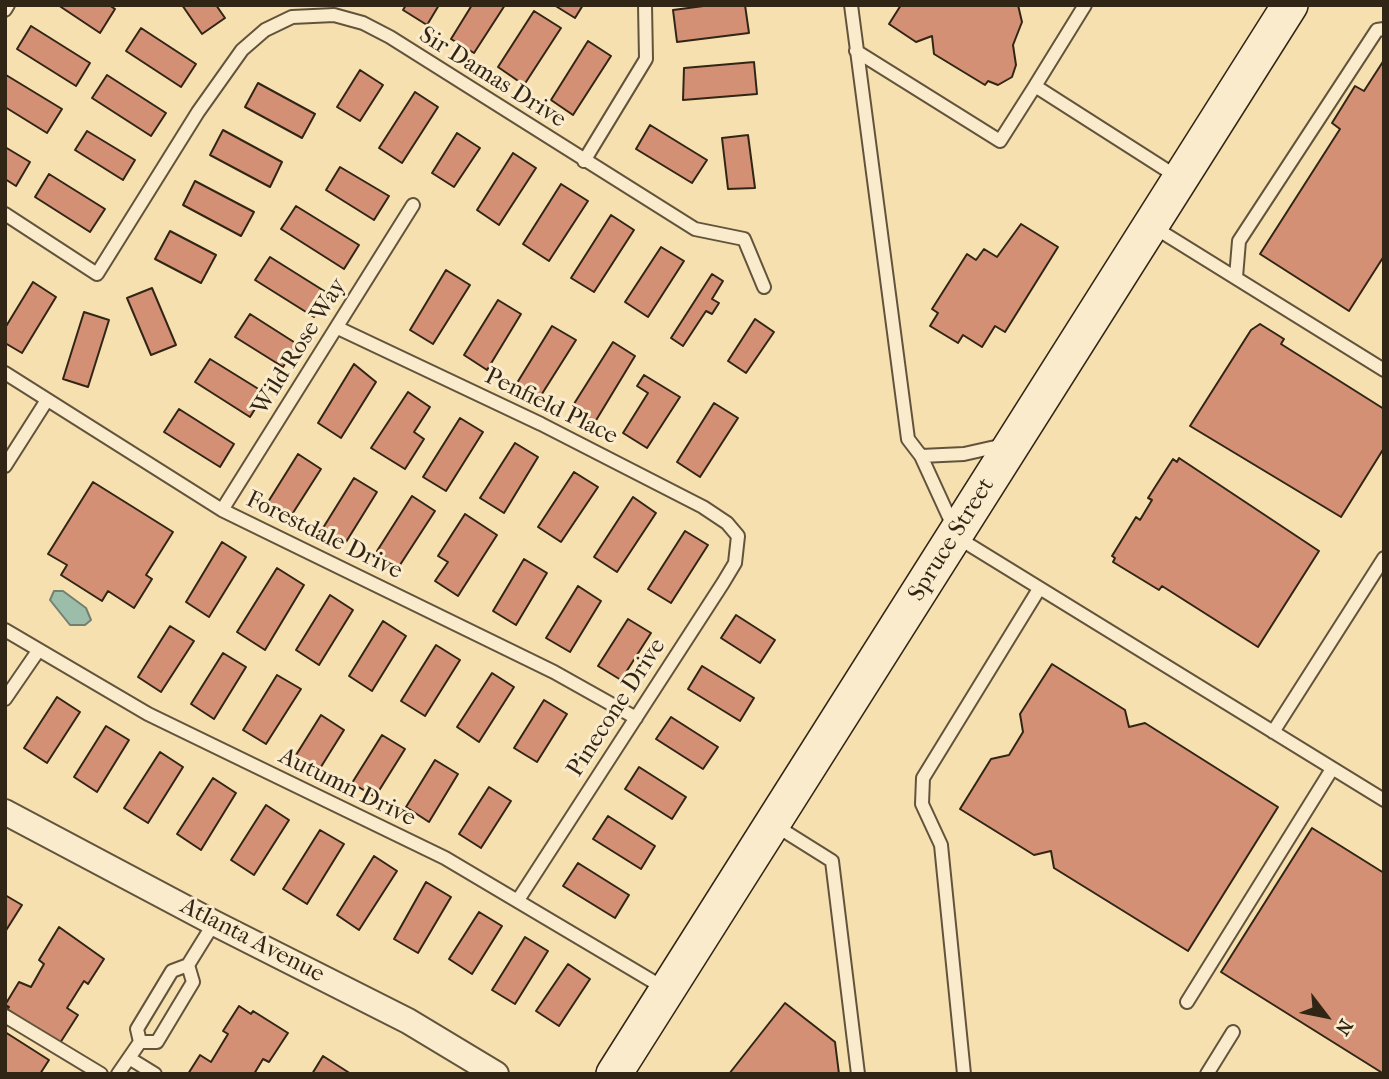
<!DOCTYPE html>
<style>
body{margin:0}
#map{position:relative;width:1389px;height:1079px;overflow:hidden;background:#f7e0b0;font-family:"IM FELL French Canon",serif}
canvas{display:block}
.frame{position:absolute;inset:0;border:7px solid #312516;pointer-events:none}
.north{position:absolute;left:1291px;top:981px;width:70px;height:70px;-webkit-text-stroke:5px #faebcc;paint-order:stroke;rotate:122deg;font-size:19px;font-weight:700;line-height:28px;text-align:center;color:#312516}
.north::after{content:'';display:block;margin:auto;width:24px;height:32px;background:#312516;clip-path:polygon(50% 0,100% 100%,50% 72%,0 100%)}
</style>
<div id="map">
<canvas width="1389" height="1079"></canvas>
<div class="frame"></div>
<div class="north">N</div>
</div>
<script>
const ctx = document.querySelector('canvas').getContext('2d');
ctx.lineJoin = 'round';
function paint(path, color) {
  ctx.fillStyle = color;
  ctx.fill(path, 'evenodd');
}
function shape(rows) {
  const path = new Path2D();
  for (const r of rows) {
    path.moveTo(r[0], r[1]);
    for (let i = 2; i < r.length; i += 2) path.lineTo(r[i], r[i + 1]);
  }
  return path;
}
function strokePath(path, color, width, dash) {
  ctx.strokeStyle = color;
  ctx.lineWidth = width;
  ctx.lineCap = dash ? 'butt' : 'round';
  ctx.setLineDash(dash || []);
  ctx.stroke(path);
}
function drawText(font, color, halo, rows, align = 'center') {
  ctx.font = font + ' "IM FELL French Canon",serif';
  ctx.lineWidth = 6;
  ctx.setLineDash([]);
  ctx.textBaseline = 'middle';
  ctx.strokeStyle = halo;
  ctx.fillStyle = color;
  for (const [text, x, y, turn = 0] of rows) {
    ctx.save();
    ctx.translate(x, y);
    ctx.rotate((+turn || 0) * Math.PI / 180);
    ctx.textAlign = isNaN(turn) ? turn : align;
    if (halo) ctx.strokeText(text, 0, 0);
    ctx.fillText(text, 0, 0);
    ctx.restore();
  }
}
const water = shape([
 [54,591,63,591,86,608,91,620,85,625,70,625,50,600,54,591]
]);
const building = shape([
 [58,5,109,5,115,9,100,33,58,5],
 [182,5,216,5,225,18,202,34,182,5],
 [406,5,439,5,427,25,403,10,406,5],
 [472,5,505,5,474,53,451,39,472,5],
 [554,5,583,5,575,18,554,5],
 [711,5,745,5,749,33,677,42,673,10,711,5],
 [901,5,1018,5,1022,22,1013,45,1016,65,1012,77,998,85,988,81,985,85,934,54,932,36,916,42,889,24,901,5],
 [534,11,561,28,524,85,498,67,534,11],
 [31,26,90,63,76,86,17,49,31,26],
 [141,28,196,64,181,87,126,51,141,28],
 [588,41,611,56,573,115,551,100,588,41],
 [1384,60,1384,256,1349,311,1260,254,1340,129,1332,123,1355,86,1364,91,1384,60],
 [754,62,757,94,683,100,684,68,754,62],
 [360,70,383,85,360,121,337,107,360,70],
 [6,75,62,109,47,133,5,107,6,75],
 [107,75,166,113,151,136,92,98,107,75],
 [258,83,315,114,302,138,245,107,258,83],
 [415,92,438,107,402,163,379,148,415,92],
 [650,125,707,160,692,183,636,149,650,125],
 [223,130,282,162,270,187,210,155,223,130],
 [87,131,135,160,123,180,75,150,87,131],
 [457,133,480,148,454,187,432,173,457,133],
 [748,135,755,188,728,189,722,138,748,135],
 [5,147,30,162,16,186,5,179,5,147],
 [513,153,536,168,499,225,477,210,513,153],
 [340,167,389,196,374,220,326,190,340,167],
 [49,174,105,209,90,232,35,197,49,174],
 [195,181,254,212,241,236,183,205,195,181],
 [561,184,588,201,549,261,523,244,561,184],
 [296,206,359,245,344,269,281,229,296,206],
 [611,215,634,230,594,292,571,278,611,215],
 [1021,224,1058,247,1005,332,995,326,982,347,963,335,958,343,930,326,938,313,932,309,967,254,976,260,984,249,997,257,1021,224],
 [170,231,216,255,201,283,155,259,170,231],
 [661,247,684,261,648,317,625,302,661,247],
 [270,257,329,294,314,317,255,280,270,257],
 [446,270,470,285,433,344,410,330,446,270],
 [712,274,723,281,712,299,719,303,712,314,706,311,683,346,671,338,712,274],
 [33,282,56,297,22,353,5,343,5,328,33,282],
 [152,288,176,345,151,355,127,298,152,288],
 [498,300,521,314,487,370,464,355,498,300],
 [84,312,109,320,88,387,63,379,84,312],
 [250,314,297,344,283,367,235,337,250,314],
 [755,319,774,332,746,373,728,361,755,319],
 [1260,324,1284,339,1281,344,1384,409,1384,448,1341,517,1190,426,1251,330,1260,324],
 [552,326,576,340,540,397,517,383,552,326],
 [613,342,635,356,595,422,572,407,613,342],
 [210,359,265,393,250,417,195,382,210,359],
 [354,364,376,382,341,438,318,423,354,364],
 [644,375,680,397,647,448,623,433,648,393,637,386,644,375],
 [408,392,430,407,414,432,424,439,405,469,371,448,408,392],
 [714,403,738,418,700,477,677,462,714,403],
 [179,409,234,444,220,467,164,432,179,409],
 [460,418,483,432,446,491,423,477,460,418],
 [515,443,538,457,504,513,480,498,515,443],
 [298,454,321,469,291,516,268,502,298,454],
 [1179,458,1319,551,1258,647,1162,586,1159,590,1113,562,1115,558,1112,556,1136,517,1140,520,1152,500,1148,498,1173,459,1177,462,1179,458],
 [574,472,598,487,561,542,538,527,574,472],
 [354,478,377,492,346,542,323,528,354,478],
 [93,482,173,532,146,575,152,579,134,608,108,591,102,601,61,575,67,565,48,554,93,482],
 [412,496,435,511,398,568,377,551,412,496],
 [633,497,656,513,617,572,594,557,633,497],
 [465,514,497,535,458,596,435,581,448,562,438,556,465,514],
 [685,531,708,545,671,603,648,589,685,531],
 [222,542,246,557,209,617,186,602,222,542],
 [524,559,547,573,516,625,493,611,524,559],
 [277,568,304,585,265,650,237,632,277,568],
 [578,586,601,601,570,652,546,638,578,586],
 [330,595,353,610,319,665,296,650,330,595],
 [736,615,775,640,760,663,721,638,736,615],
 [628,619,651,633,621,680,598,666,628,619],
 [383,621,406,636,372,691,349,676,383,621],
 [170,626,194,641,161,692,138,677,170,626],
 [436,645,460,660,425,716,401,701,436,645],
 [223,653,246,667,214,719,191,704,223,653],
 [1052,664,1125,710,1129,727,1145,723,1278,807,1188,951,1054,868,1051,851,1034,855,960,809,991,759,1009,755,1023,732,1020,714,1052,664],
 [702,666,754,698,740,721,688,689,702,666],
 [492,673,514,687,479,742,457,727,492,673],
 [277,675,301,689,266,744,243,730,277,675],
 [57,697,80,712,47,763,24,748,57,697],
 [544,700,567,714,537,762,514,748,544,700],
 [321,715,344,730,319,770,296,755,321,715],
 [671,717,718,747,703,769,656,739,671,717],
 [106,726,129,740,97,792,74,777,106,726],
 [382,735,405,749,375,797,352,783,382,735],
 [160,752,183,767,148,823,124,808,160,752],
 [435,760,458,774,429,822,406,807,435,760],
 [639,767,686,797,672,819,625,789,639,767],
 [213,778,236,793,201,850,177,834,213,778],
 [489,787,511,801,481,848,459,834,489,787],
 [266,805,289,820,254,875,231,860,266,805],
 [608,816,655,846,641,869,593,839,608,816],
 [1312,828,1384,873,1384,1074,1221,972,1312,828],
 [320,830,344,844,307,904,283,889,320,830],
 [374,856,397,871,359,930,337,915,374,856],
 [578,863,629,895,615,918,563,886,578,863],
 [426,882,451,897,418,953,394,939,426,882],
 [5,895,22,905,5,932,5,895],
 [479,912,502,926,472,974,449,959,479,912],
 [59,927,104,959,88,984,84,981,67,1008,78,1015,60,1043,7,1009,9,1007,5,1005,19,982,31,987,44,964,39,960,59,927],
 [525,937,548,951,515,1004,492,990,525,937],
 [568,964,590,979,559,1026,536,1011,568,964],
 [785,1003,835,1042,839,1074,729,1074,785,1003],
 [239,1006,251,1014,253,1011,288,1033,269,1062,263,1059,254,1074,188,1074,200,1055,211,1062,228,1034,223,1031,239,1006],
 [5,1032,49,1060,40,1074,5,1074,5,1032],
 [323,1056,351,1074,312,1074,323,1056]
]);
const lane = shape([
 [851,5,908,439,921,456,954,528],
 [1085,5,1035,86,1179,178],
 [5,10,8,5],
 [856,51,1000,141,1035,86],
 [584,161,646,59,645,5],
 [5,214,97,274,198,112,242,50,265,30,292,17,334,15,363,23,390,37,695,229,744,239,764,287],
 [1152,226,1384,370],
 [1236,277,1239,241,1377,30,1384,29],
 [338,328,541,424,703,507,727,523,738,536,735,563,723,583,518,900],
 [5,373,222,510,554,672,636,718],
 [921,456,964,454,1004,445],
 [5,466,47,400],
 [222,510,413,205],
 [955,536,1384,800],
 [5,630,148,714,445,858,664,988],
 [5,699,38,651],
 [1273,732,1384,558],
 [773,824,832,861,858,1074],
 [1187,1002,1332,769],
 [5,1016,101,1074],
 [140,1042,157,1042,193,982,188,965],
 [129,1058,155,1074],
 [118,1074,140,1042,137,1029,172,971,188,965,214,923],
 [964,1074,941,845,922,804,923,778,1039,589],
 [1207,1074,1233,1032]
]);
const street = shape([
 [5,812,214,923,408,1021,496,1074]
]);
const secondary = shape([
 [614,1074,1290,5]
]);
const streetNames = [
 ["Sir Damas Drive",492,78,32],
 ["Wild Rose Way",300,347,-58],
 ["Penfield Place",551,407,26],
 ["Forestdale Drive",324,536,26],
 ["Spruce Street",952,540,-58],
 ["Pinecone Drive",617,708,-57],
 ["Autumn Drive",347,788,26],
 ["Atlanta Avenue",252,941,27]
];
paint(water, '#9dbdab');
strokePath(water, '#72806f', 2);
paint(building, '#d39075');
strokePath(building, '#312516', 2);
strokePath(lane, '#62543c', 16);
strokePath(street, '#62543c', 28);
strokePath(secondary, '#312516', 38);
strokePath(lane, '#faebcc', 12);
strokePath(street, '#faebcc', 24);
strokePath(secondary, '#faebcc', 35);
drawText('24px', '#312516', '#faebcc', streetNames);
</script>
